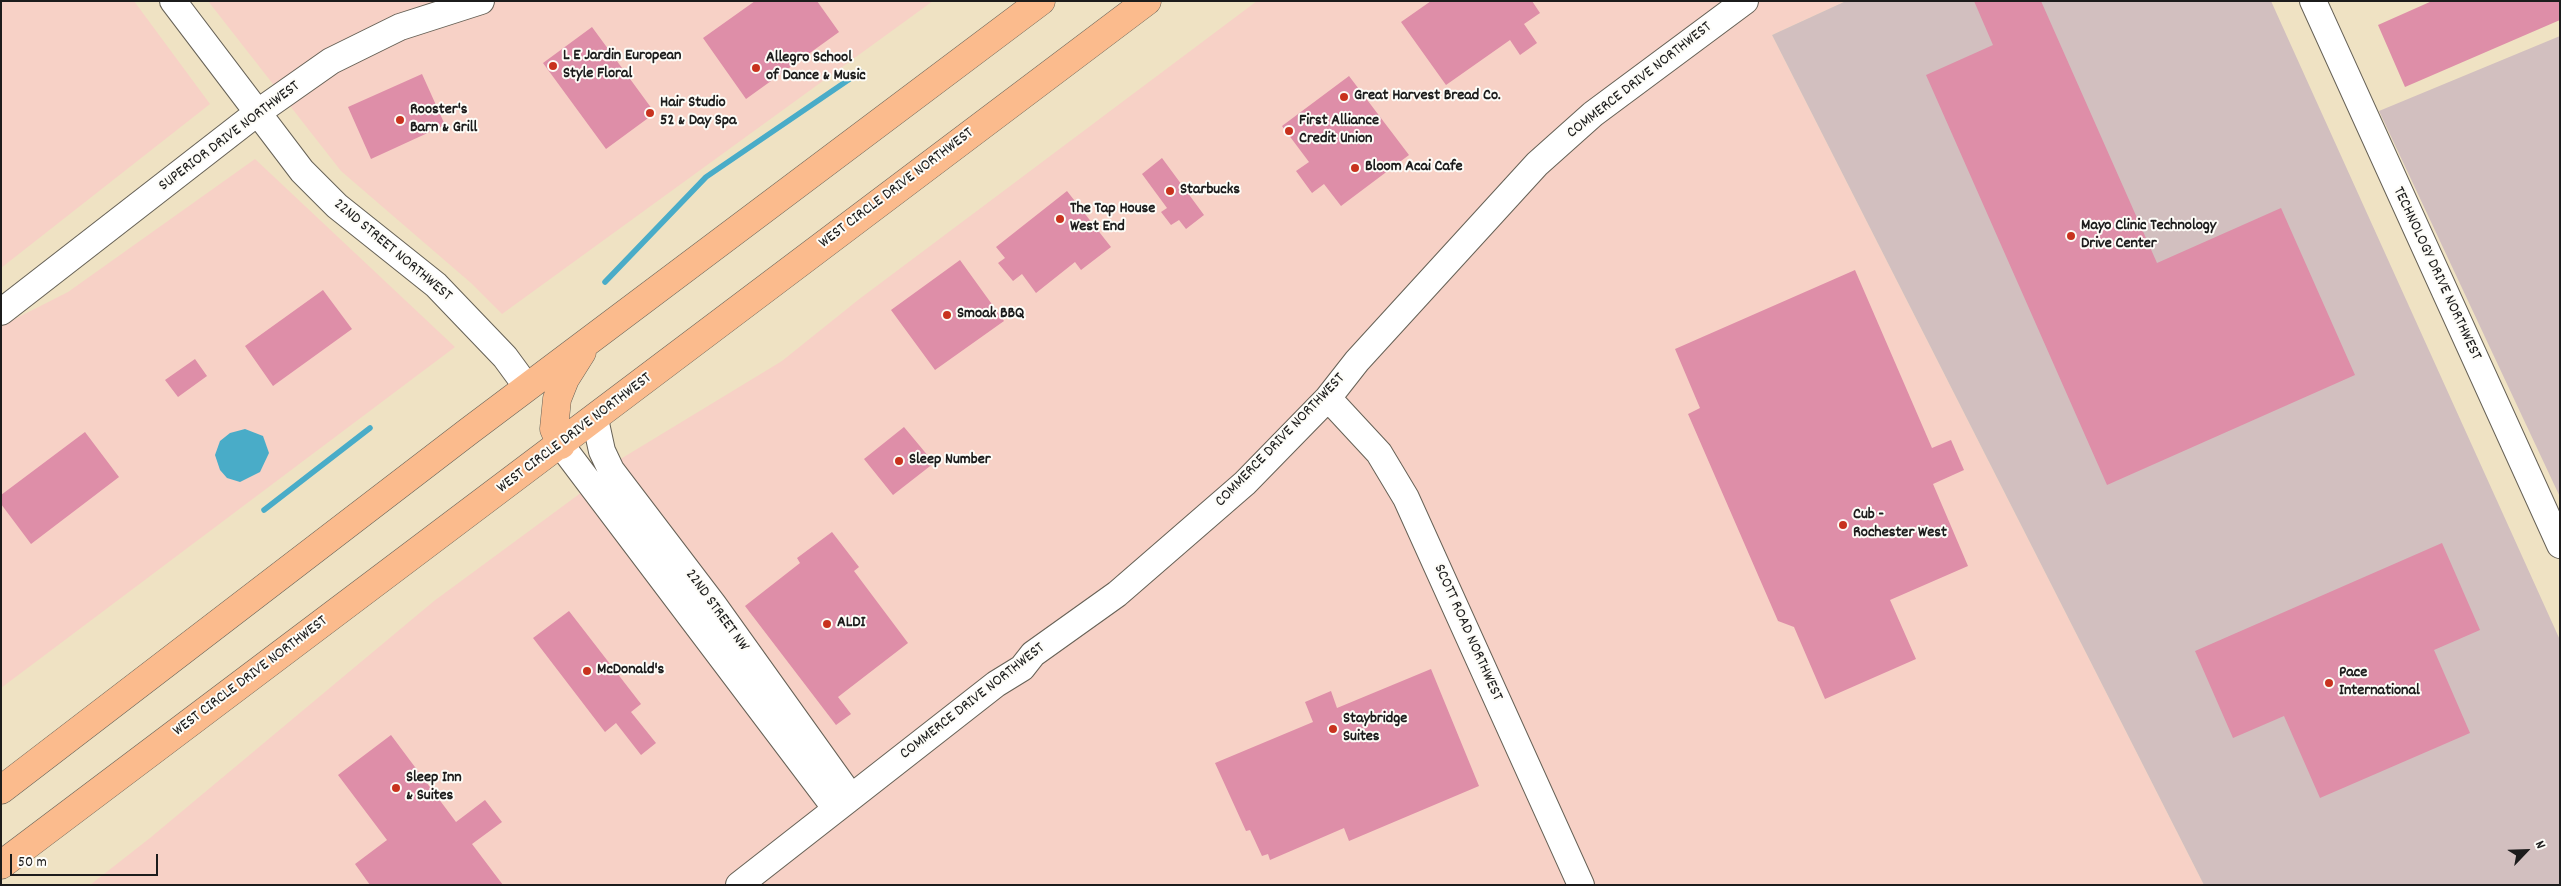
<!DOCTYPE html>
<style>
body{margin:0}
#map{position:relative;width:2561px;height:886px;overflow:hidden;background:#efe2c3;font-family:Dekko,sans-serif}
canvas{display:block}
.frame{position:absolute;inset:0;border:2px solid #1c1c1c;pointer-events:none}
.north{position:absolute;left:2501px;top:826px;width:50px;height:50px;-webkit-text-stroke:4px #fdfcf7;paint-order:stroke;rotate:66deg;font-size:14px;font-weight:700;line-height:20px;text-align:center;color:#1c1c1c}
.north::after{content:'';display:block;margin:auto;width:18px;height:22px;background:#1c1c1c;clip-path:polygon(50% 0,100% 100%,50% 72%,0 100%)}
.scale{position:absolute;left:10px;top:854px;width:148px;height:22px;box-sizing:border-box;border:2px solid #1c1c1c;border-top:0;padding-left:6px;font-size:15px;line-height:18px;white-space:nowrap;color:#1c1c1c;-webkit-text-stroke:4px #fdfcf7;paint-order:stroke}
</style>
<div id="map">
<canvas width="2561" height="886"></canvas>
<div class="frame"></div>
<div class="north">N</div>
<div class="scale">50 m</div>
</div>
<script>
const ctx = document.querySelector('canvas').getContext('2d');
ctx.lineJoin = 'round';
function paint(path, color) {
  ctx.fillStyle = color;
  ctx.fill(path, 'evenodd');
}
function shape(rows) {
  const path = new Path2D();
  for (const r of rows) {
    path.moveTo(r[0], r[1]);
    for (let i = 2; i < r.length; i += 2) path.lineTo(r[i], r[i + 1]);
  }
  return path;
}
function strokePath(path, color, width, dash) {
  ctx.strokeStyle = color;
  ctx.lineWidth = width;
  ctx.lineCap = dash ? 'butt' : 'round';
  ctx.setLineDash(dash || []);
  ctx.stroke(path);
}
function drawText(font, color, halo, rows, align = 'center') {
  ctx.font = font + ' Dekko,sans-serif';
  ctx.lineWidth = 4;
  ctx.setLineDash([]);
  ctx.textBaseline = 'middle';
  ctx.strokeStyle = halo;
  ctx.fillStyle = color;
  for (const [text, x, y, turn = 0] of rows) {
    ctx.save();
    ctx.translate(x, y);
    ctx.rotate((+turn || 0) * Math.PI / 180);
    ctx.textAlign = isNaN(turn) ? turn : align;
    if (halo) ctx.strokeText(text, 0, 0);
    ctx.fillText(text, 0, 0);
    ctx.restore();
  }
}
const built = shape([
 [1,1,134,1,210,104,1,268],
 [208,1,933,1,502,314,471,283,341,171],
 [1257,1,1846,1,1772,35,2204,885,90,885,150,838,434,601,578,495,614,463,782,361,858,300],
 [255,159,455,347,1,688,1,326,68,292]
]);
const industrial = shape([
 [1846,1,2271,1,2560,640,2560,885,2204,885,1772,35],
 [2560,36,2560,497,2379,111]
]);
const water = shape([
 [245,429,263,436,269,453,260,472,240,482,227,478,220,470,215,455,220,441,230,433]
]);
const stream = shape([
 [605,282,706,177,860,72],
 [264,510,370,428]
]);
const building = shape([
 [755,1,817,1,839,32,746,99,703,38],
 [1431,1,1532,1,1540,13,1524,24,1537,43,1520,55,1510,40,1446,85,1401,22],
 [1974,1,2041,1,2157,263,2281,208,2355,375,2107,485,1926,75,1993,45],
 [2432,1,2560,1,2560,20,2405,87,2378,25],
 [592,27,655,113,606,149,543,63],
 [422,74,445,125,371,159,348,107],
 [1349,76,1409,155,1341,206,1324,184,1312,193,1296,171,1309,162,1282,126],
 [1162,158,1204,215,1186,229,1179,220,1171,225,1161,212,1167,208,1142,174],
 [1067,191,1111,247,1081,270,1075,262,1036,293,1022,274,1013,281,998,263,1005,258,996,247],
 [960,260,1004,321,935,370,891,310],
 [1855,270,1932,448,1951,440,1964,470,1933,484,1968,566,1890,600,1916,659,1825,699,1794,627,1778,621,1688,414,1700,408,1675,349],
 [323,290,352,329,273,386,245,346],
 [195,359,207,376,178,397,165,380],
 [904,427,934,463,893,495,864,459],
 [85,432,119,477,31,544,1,504,1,495],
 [832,532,859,567,854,571,908,643,838,697,851,714,836,725,745,606,800,563,797,558],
 [2442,543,2480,630,2434,650,2470,733,2320,798,2284,716,2233,738,2195,651],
 [569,611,641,704,631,712,656,743,641,755,616,723,605,732,533,638],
 [1431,669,1479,786,1349,841,1344,828,1270,860,1268,854,1262,856,1250,830,1246,831,1215,763,1313,722,1305,702,1331,691,1337,708],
 [391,735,456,822,485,800,502,822,472,844,503,885,370,885,355,864,387,840,338,775]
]);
const minor = shape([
 [173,1,302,171,337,206,436,285,505,357,527,387],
 [2313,1,2560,545],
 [1,312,257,113,331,61,400,27,481,1],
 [1328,398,1379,453,1406,498,1581,885],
 [595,419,602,451,611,470,713,604,851,797],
 [561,445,836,809],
 [739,885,996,684,1022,668,1033,654,1117,594,1245,483,1328,398,1357,361,1537,164,1593,114,1745,1]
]);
const major = shape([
 [561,445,554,429,557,399,565,379,582,352],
 [1,790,469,431,1041,1],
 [1,865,1147,1]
]);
const markers = [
 [553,66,5,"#c8321e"],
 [756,68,5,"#c8321e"],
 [1344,97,5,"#c8321e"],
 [650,113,5,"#c8321e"],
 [400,120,5,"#c8321e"],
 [1289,131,5,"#c8321e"],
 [1355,168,5,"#c8321e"],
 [1170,191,5,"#c8321e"],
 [1060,219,5,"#c8321e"],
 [2071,236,5,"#c8321e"],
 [947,315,5,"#c8321e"],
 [899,461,5,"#c8321e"],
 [1843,525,5,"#c8321e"],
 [827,624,5,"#c8321e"],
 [587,671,5,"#c8321e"],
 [2329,683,5,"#c8321e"],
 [1333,729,5,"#c8321e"],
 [396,788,5,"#c8321e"]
];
const poiNames = [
 ["L E Jardin European",563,57],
 ["Style Floral",563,75],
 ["Allegro School",766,59],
 ["of Dance & Music",766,77],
 ["Great Harvest Bread Co.",1354,97],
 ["Hair Studio",660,104],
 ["52 & Day Spa",660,122],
 ["Rooster's",410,111],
 ["Barn & Grill",410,129],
 ["First Alliance",1299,122],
 ["Credit Union",1299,140],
 ["Bloom Acai Cafe",1365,168],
 ["Starbucks",1180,191],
 ["The Tap House",1070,210],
 ["West End",1070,228],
 ["Mayo Clinic Technology",2081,227],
 ["Drive Center",2081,245],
 ["Smoak BBQ",957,315],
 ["Sleep Number",909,461],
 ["Cub -",1853,516],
 ["Rochester West",1853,534],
 ["ALDI",837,624],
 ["McDonald's",597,671],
 ["Pace",2339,674],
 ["International",2339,692],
 ["Staybridge",1343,720],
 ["Suites",1343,738],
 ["Sleep Inn",406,779],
 ["& Suites",406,797]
];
const streetNames = [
 ["COMMERCE DRIVE NORTHWEST",1640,81,-38],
 ["SUPERIOR DRIVE NORTHWEST",230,137,-37],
 ["WEST CIRCLE DRIVE NORTHWEST",897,189,-37],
 ["22ND STREET NORTHWEST",392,251,40],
 ["TECHNOLOGY DRIVE NORTHWEST",2436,274,65],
 ["WEST CIRCLE DRIVE NORTHWEST",575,434,-37],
 ["COMMERCE DRIVE NORTHWEST",1281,441,-46],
 ["22ND STREET NW",716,611,54],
 ["SCOTT ROAD NORTHWEST",1467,633,66],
 ["WEST CIRCLE DRIVE NORTHWEST",251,677,-37],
 ["COMMERCE DRIVE NORTHWEST",973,702,-38]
];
paint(built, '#f7d1c6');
paint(industrial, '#d2bfbf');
paint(water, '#49acc8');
strokePath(stream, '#49acc8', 5.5);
paint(building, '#de8ea8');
strokePath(minor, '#666156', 28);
strokePath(major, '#666156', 29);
strokePath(minor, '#fff', 26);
strokePath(major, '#fbbb8d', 28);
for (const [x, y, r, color] of markers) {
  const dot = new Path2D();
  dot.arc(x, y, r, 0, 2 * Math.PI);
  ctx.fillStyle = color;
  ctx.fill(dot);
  strokePath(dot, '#fdfcf7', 2);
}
drawText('bold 16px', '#1c1c1c', '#fdfcf7', poiNames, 'left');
drawText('16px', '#1c1c1c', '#fdfcf7', streetNames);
</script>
